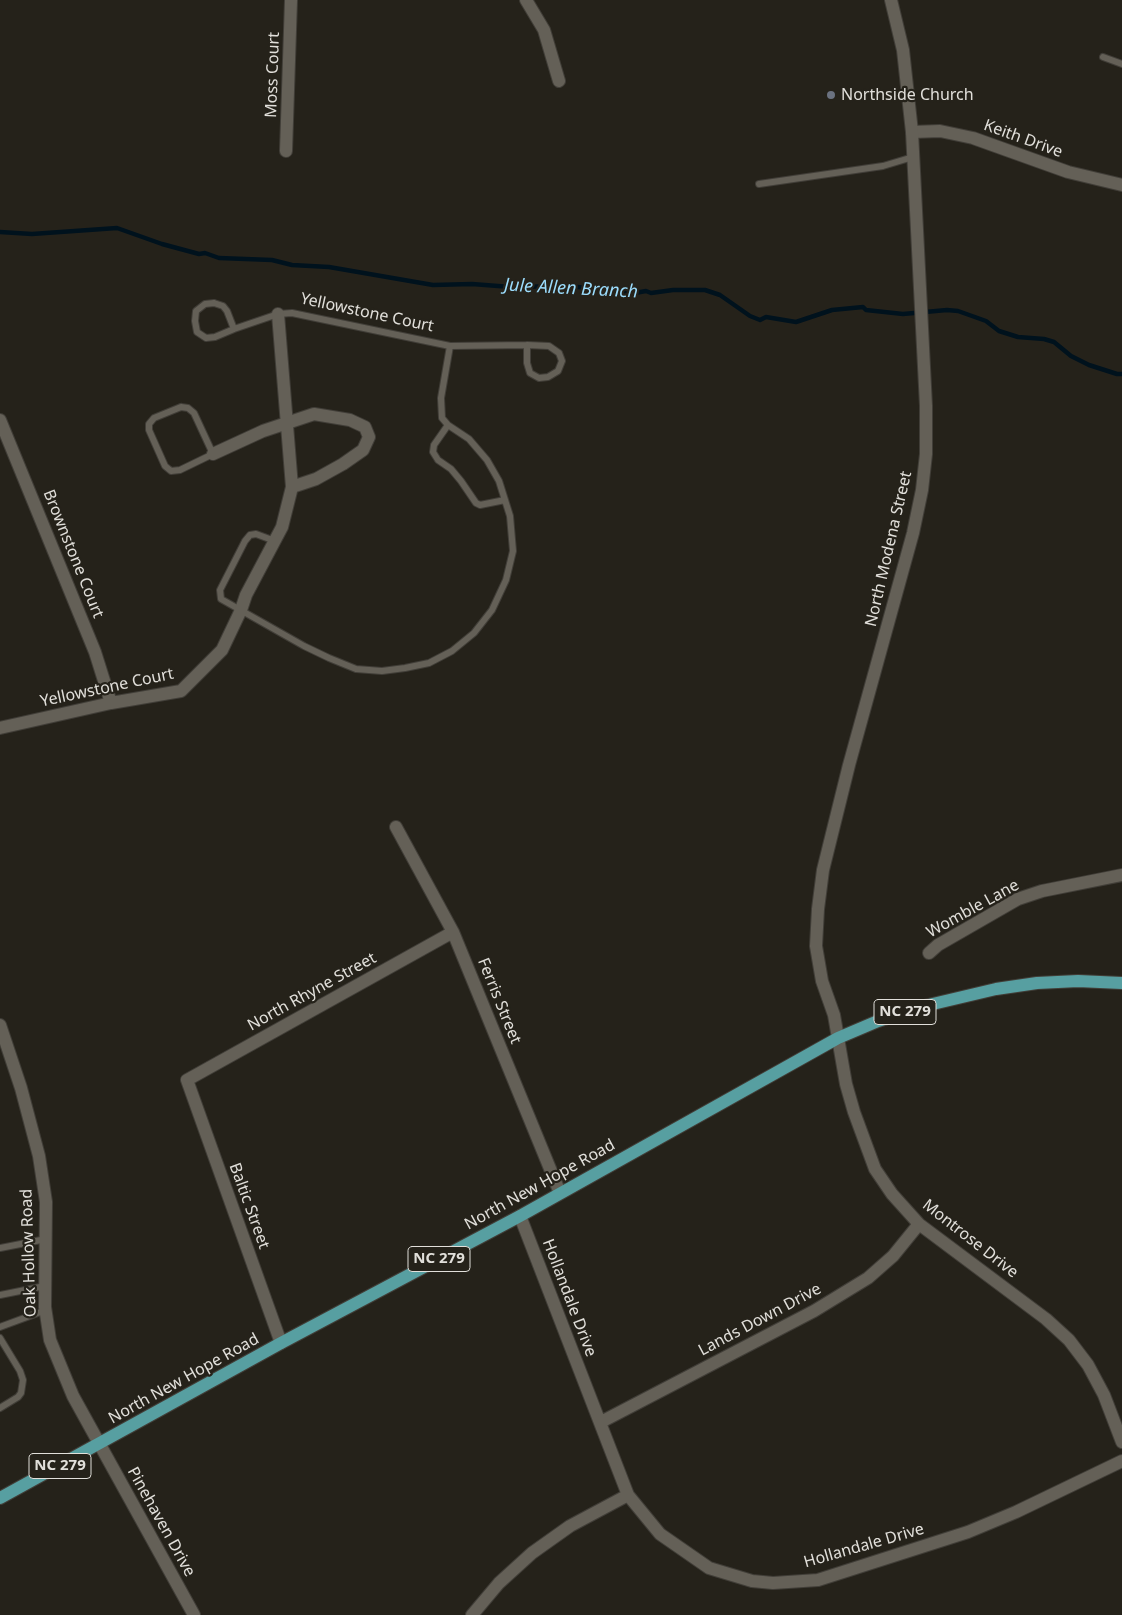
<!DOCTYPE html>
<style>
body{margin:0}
canvas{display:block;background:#25221a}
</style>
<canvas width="1122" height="1615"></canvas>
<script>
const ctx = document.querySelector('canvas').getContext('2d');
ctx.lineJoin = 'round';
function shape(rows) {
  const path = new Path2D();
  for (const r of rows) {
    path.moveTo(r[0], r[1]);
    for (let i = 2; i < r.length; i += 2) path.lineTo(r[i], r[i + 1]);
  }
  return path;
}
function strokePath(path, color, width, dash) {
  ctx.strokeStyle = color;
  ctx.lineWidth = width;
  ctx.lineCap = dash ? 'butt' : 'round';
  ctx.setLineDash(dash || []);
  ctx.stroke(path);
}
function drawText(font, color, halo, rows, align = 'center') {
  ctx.font = font + ' "Noto Sans",sans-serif';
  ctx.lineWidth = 4.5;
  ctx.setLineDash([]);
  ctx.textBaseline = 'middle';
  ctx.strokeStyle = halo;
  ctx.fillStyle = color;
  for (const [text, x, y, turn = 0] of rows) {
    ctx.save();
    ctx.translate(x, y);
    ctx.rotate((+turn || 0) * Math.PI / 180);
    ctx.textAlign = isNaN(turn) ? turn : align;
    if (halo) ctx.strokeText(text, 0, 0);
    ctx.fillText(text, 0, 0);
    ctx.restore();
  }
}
const stream = shape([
 [0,232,32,234,117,228,162,244,199,254,205,253,219,258,272,260,292,265,329,267,433,285,472,284,511,287,568,286,635,293,646,291,651,293,673,290,705,290,720,295,750,316,760,320,766,317,796,322,832,310,863,307,866,310,903,314,947,310,958,311,986,321,999,331,1018,337,1044,339,1054,342,1071,356,1089,365,1117,374,1122,374]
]);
const service = shape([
 [1103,57,1122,64],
 [759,184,883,166,913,157],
 [214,303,223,306,227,311,234,329,215,337,206,338,197,332,195,321,196,311,205,304,214,303],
 [234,329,278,314,292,313,450,346,527,345],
 [527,345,549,346,559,353,562,361,558,371,548,377,539,378,530,373,527,363,527,345],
 [181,407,188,408,194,413,213,454,180,470,171,471,165,466,149,430,149,424,154,418,181,407],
 [448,425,434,445,433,452,438,460,451,469,461,481,476,503,480,505,505,500],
 [275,541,256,534,250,535,245,541,220,590,221,599,304,646,329,658,356,669,382,671,405,668,429,663,452,651,474,633,492,610,506,580,513,551,510,516,499,481,487,460,469,439,448,425,442,418,441,398,450,346],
 [0,1248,46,1239],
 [0,1295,45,1286],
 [0,1327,46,1310],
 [0,1338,20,1371,23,1380,21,1393,18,1397,0,1408]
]);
const minor = shape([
 [526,0,544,30,559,81],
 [912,132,940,131,973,138,1068,172,1122,185],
 [286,151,291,0],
 [278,314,292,487],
 [0,420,95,652,111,703],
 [0,728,111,703,181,691,222,650,241,610,246,595,282,527,292,487,316,479,343,464,363,450,369,437,365,427,350,420,314,414,263,431,213,454],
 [396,827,453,932,560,1193],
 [929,953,938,945,1018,899,1042,891,1122,875],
 [0,1025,21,1088,39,1156,46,1202,45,1307,50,1340,73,1396,194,1615],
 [838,1038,846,1084,854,1112,875,1169,892,1194,919,1224,1046,1319,1069,1340,1088,1365,1104,1395,1122,1442],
 [520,1216,628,1495,660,1534,709,1568,752,1581,773,1583,818,1580,968,1532,1016,1512,1122,1461],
 [281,1343,187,1080,453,932],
 [601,1422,814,1311,868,1278,893,1256,919,1224],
 [472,1615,499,1583,532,1553,570,1526,628,1495]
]);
const tertiary = shape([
 [838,1038,834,1015,822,981,816,946,818,909,823,870,849,765,913,533,922,490,926,454,926,406,912,132,903,50,891,0]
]);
const primary = shape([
 [0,1498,281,1343,520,1216,838,1038,878,1021,920,1007,996,989,1037,983,1078,981,1122,983]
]);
const markers = [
 [831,95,5,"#6b7280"]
];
const shields = [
 [905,1012,62],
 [439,1259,62],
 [60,1466,62]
];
const shieldNames = [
 ["NC 279",905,1012],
 ["NC 279",439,1259],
 ["NC 279",60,1466]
];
const streetNames = [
 ["Moss Court",273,75,-88],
 ["Keith Drive",1023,139,20],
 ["Yellowstone Court",367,313,12],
 ["North Modena Street",889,549,-77],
 ["Brownstone Court",73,554,68],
 ["Yellowstone Court",107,688,-12],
 ["Womble Lane",973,909,-29],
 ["North Rhyne Street",312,992,-29],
 ["Ferris Street",499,1001,68],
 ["North New Hope Road",540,1185,-29],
 ["Baltic Street",249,1206,70],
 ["Montrose Drive",970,1239,38],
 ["Oak Hollow Road",29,1253,-92],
 ["Hollandale Drive",569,1298,69],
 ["Lands Down Drive",760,1320,-28],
 ["North New Hope Road",184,1379,-29],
 ["Pinehaven Drive",161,1522,61],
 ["Hollandale Drive",864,1546,-16]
];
const poiNames = [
 ["Northside Church",841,95]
];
const waterNames = [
 ["Jule Allen Branch",571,289,3]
];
strokePath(stream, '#00121d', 4.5);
strokePath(service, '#413e38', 8);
strokePath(minor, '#413e38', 14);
strokePath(tertiary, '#413e38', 14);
strokePath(primary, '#413e38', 14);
strokePath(service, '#646057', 6);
strokePath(minor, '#646057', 12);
strokePath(tertiary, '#646057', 12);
strokePath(primary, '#579fa1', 12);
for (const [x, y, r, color] of markers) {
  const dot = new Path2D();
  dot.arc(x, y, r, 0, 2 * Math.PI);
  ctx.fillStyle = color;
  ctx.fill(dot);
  strokePath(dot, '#25221a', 2);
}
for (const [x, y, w] of shields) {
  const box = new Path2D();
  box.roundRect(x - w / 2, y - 12.5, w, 25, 4);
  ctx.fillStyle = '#25221a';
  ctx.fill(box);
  strokePath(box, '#e1dfda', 1);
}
drawText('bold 15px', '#e1dfda', null, shieldNames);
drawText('16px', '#e1dfda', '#25221a', streetNames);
drawText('16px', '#e1dfda', '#25221a', poiNames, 'left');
drawText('italic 18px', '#9bdcfc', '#25221a', waterNames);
</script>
